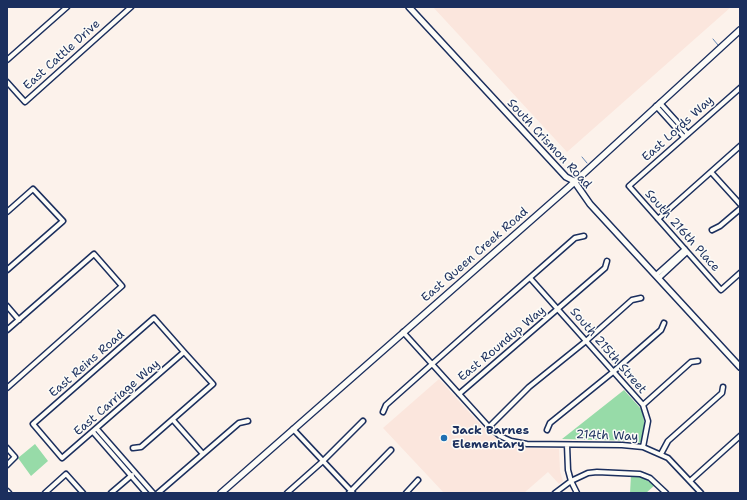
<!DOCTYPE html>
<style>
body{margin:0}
#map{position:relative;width:747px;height:500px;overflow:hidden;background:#fcf2eb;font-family:"Shantell Sans",sans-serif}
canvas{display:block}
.frame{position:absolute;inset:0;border:8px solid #1b2f5e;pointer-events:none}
</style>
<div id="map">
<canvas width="747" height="500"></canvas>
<div class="frame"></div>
</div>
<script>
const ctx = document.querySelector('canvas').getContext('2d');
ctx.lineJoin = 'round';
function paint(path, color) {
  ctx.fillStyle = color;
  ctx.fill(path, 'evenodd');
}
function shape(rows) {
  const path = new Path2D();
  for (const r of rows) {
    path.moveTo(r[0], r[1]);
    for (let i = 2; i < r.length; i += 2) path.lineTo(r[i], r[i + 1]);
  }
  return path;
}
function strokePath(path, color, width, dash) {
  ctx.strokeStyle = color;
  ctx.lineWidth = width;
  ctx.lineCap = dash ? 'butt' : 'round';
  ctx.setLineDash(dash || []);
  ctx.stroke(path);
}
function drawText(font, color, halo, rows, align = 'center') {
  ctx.font = font + ' "Shantell Sans",sans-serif';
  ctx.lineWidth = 3;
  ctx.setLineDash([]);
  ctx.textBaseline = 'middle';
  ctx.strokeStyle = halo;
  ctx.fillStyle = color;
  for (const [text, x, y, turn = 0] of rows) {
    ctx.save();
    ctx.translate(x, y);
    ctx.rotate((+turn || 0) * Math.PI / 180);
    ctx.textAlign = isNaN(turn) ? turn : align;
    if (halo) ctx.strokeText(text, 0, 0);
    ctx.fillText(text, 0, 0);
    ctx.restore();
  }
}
const built = shape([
 [433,7,731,7,567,152],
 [439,379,487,432,504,443,525,448,559,449,560,471,563,481,559,484,548,472,524,493,444,493,383,428]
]);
const green = shape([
 [624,390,642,410,645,426,642,441,639,443,634,441,562,439],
 [35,444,48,461,31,476,18,458],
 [631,475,641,477,655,485,646,493,594,493,630,493]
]);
const stream = shape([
 [713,39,718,45],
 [582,157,587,163]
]);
const minor = shape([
 [7,60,67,7],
 [7,82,25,102,131,7],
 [740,88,629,186,721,290,740,273],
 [660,103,688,134],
 [656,106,684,137],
 [711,172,740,204],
 [7,212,33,189,63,221,7,270],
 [658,219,740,146],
 [712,230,720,226,740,209],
 [656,275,685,249],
 [530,278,643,405,648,421,643,447],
 [659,278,687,252],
 [7,306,19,320],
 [7,330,94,254,122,286,7,388],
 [403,332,489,427,500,436,511,441,527,444,622,445,643,447,668,458,701,493],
 [459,394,605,268,607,261],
 [643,405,691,362,698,361],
 [383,412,386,405,476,325,575,238,584,236],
 [173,420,203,454],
 [489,427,529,387,586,341,632,300,641,298],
 [97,429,153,493],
 [293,429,353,493],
 [547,430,550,423,613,372,661,330,664,323],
 [93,432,146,493],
 [567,445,568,470,571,481,577,493],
 [7,448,15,457,7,465],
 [133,448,141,447,213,384,184,352,154,318,33,424,62,458,184,352],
 [661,454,668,441,722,393,723,387],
 [690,481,740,436],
 [7,491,9,493],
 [45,493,66,474,83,493],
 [111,493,132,475],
 [158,493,239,423,248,421],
 [287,493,323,461,363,421],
 [349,493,391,450],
 [406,493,418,480],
 [555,493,571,481,588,473,597,472,640,474,650,478,666,493]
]);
const tertiary = shape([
 [409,7,566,177,574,181,590,204,740,367]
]);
const secondary = shape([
 [221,493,569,187,740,30]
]);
const markers = [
 [444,438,4,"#1f6fb2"]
];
const streetNames = [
 ["East Cattle Drive",62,55,-42],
 ["East Lords Way",678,129,-42],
 ["South Crismon Road",549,144,47],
 ["South 216th Place",682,231,48],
 ["East Queen Creek Road",475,255,-41],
 ["East Roundup Way",502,344,-40],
 ["South 215th Street",608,351,49],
 ["East Reins Road",87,364,-41],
 ["East Carriage Way",117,398,-41],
 ["214th Way",607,436,2]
];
const poiNames = [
 ["Jack Barnes",452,431],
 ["Elementary",452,445]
];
paint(built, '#fbe6dd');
paint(green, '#97dba8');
strokePath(stream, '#6286b3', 1);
strokePath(minor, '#1b2f5e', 7);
strokePath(tertiary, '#1b2f5e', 8);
strokePath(secondary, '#1b2f5e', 8);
strokePath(minor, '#fdfcf7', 4);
strokePath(tertiary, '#fdfcf7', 5);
strokePath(secondary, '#fdfcf7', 5.5);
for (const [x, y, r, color] of markers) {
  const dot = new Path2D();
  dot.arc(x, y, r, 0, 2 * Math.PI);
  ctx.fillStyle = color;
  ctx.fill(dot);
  strokePath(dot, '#fdfcf7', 1.5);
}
drawText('12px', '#1b2f5e', '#fdfcf7', streetNames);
drawText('bold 12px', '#1b2f5e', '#fdfcf7', poiNames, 'left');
</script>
